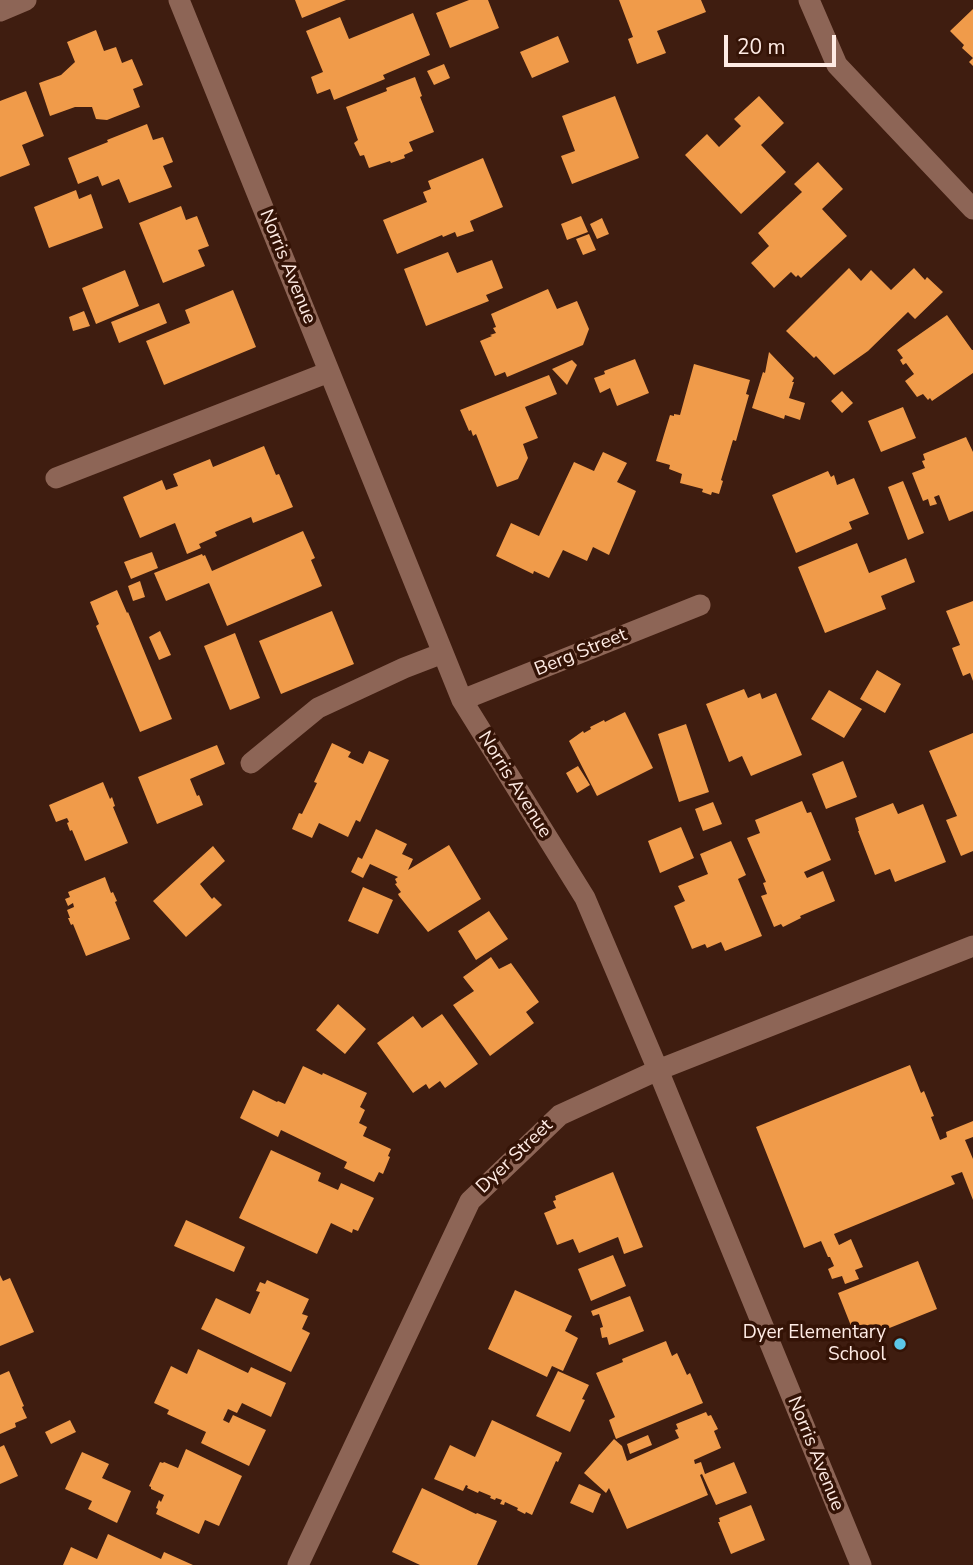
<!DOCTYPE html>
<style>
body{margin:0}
#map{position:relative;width:973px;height:1565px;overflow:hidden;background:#3f1d10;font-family:"Nunito Sans",sans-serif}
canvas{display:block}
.scale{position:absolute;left:724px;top:35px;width:112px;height:32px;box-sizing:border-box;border:4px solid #feebe4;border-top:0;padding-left:9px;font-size:21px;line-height:24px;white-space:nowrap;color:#feebe4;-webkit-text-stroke:5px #341306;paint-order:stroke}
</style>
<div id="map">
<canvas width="973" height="1565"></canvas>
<div class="scale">20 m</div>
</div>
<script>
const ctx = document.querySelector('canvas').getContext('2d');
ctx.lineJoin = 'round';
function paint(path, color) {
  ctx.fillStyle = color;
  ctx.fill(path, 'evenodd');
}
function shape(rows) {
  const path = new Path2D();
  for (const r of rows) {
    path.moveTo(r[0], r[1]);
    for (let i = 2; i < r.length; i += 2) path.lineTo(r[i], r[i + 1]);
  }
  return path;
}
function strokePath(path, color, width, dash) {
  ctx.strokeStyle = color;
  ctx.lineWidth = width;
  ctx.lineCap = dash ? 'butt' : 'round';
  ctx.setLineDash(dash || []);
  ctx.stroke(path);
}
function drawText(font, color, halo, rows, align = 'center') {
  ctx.font = font + ' "Nunito Sans",sans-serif';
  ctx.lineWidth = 7;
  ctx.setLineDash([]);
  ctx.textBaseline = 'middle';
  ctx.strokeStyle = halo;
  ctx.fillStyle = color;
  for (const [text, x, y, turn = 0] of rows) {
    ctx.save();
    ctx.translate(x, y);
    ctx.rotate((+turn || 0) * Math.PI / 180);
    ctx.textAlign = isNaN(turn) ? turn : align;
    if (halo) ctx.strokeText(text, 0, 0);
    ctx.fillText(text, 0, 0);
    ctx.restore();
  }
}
const building = shape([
 [295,0,346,0,302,18],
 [469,0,488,0,499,28,450,48,436,13],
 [619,0,701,0,706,12,657,31,666,53,637,64,628,39,633,37],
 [973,9,973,66,969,62,973,58,962,48,964,45,950,31],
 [413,13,430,55,383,75,385,79,334,100,330,89,317,94,311,77,323,72,306,31,340,17,349,39],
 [96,30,104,51,116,47,122,63,132,59,143,85,133,89,140,107,107,120,96,119,92,107,75,107,50,116,39,83,61,75,75,62,67,42],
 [558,36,569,62,532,78,520,52],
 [444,64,450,78,434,85,427,71],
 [415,77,422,96,420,97,434,132,409,142,413,151,404,155,405,158,391,163,390,161,369,168,364,155,360,156,354,143,358,140,346,107,387,91,386,88],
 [26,91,44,136,22,145,30,165,0,177,0,101],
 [615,96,639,158,572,184,561,156,575,151,562,116],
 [759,96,784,123,761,145,786,172,741,214,685,155,707,134,719,147,741,126,734,119],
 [147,124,153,140,163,137,173,162,163,166,172,187,129,203,119,179,102,186,98,176,78,184,68,158,108,142,107,140],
 [483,158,503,207,470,221,474,231,457,237,455,232,443,237,442,235,397,254,383,220,427,202,423,192,431,189,428,181],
 [818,162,843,189,822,209,847,236,801,278,798,275,796,277,791,272,774,288,751,263,769,246,758,233,802,192,794,184],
 [76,190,79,199,91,194,103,228,49,248,34,207],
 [181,206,186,220,197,216,209,246,198,250,205,266,163,283,139,223],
 [581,216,588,232,567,240,561,224],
 [602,218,609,234,597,239,590,224],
 [589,234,596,250,583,255,576,239],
 [448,252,457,273,492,260,503,288,486,295,489,301,426,326,404,269],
 [849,268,861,281,871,270,891,290,914,268,925,280,927,277,943,292,915,319,908,312,868,351,834,375,816,356,814,358,786,331],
 [125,270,139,306,96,324,82,288],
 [548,289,557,309,577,301,589,329,583,345,507,377,505,372,495,376,480,341,492,336,490,335,496,333,493,328,496,327,491,314],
 [233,290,256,347,164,385,146,341,190,323,185,310],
 [159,303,167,323,119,343,111,322],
 [84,311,90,326,73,331,69,317],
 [947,315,972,350,973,350,973,373,932,401,930,398,928,400,923,394,917,397,905,381,914,374,906,363,903,365,900,360,903,358,897,350],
 [769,352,794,378,792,382,794,382,789,398,805,403,800,420,785,415,784,419,752,408,763,372,765,373],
 [635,359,649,393,617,406,610,388,600,393,594,378,605,374,604,371],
 [572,360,577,365,567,385,552,369],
 [694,364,750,380,746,394,749,395,736,441,733,440,721,480,723,481,719,494,712,492,711,495,702,492,703,489,680,483,682,474,669,469,670,465,656,461,670,415,674,416,674,414,680,415],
 [549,375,557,394,525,407,538,438,523,444,528,458,518,479,497,487,476,434,473,436,471,430,469,431,460,410],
 [842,391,853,403,842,413,831,401],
 [903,407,916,438,881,452,868,421],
 [966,437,973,452,973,511,949,521,939,495,934,497,937,504,930,506,928,499,923,501,912,473,925,468,922,461,925,460,923,454],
 [264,446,276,475,279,474,293,507,253,523,251,517,215,532,217,536,199,544,201,548,187,554,175,523,140,538,123,497,162,480,166,490,178,486,173,474,210,459,213,467],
 [603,452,627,463,617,482,636,491,609,555,593,547,587,561,563,550,549,578,534,571,533,574,496,556,511,523,539,536,574,462,594,471],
 [828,471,831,477,834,475,837,485,854,478,869,514,849,522,852,529,796,553,772,495],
 [903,481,924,533,908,540,888,487],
 [303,531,315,558,311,560,322,586,227,626,209,583,166,601,154,573,202,554,203,556,205,555,212,571],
 [857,543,869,573,906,558,915,582,881,596,886,609,825,633,798,567],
 [152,552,158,568,131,579,124,562],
 [140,581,145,597,133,601,128,586],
 [117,590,127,613,128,612,172,719,140,732,96,626,99,624,90,602],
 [973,601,973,681,970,673,963,676,952,648,960,645,946,611],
 [332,611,354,664,281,694,259,641],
 [160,631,171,655,159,660,149,637],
 [235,633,260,698,230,710,204,646],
 [877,670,901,684,885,713,860,699],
 [744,689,748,698,760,693,762,699,776,693,802,755,751,776,742,756,729,762,706,704],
 [829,690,862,709,844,738,811,719],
 [625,712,653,768,597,796,569,741,583,731,584,733,591,729,590,727,604,720,605,722],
 [686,724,709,792,679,802,658,734],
 [973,733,973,851,961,856,946,820,957,816,929,751],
 [332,743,351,752,348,757,363,764,369,751,389,760,360,822,356,820,348,837,319,823,312,838,292,829,299,813,302,814,317,783,314,782],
 [217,745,225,764,190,779,197,796,199,795,203,805,157,824,138,777],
 [843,761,857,797,826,809,812,774],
 [578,766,590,785,577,793,566,773],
 [103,782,110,799,112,797,115,806,113,807,128,843,85,861,72,830,70,831,67,823,69,822,67,818,56,822,49,805],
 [802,801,807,813,811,812,831,860,804,872,807,878,823,871,835,901,800,916,801,918,783,927,781,924,774,927,761,896,767,894,763,883,766,882,747,838,760,833,755,820],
 [713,802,722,824,703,831,695,809],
 [893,803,898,814,923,804,946,862,895,882,890,869,875,875,858,831,859,831,855,818],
 [681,827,694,858,660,873,648,841],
 [376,829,407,844,402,854,413,859,408,870,449,845,481,899,428,932,399,896,398,894,401,892,395,884,397,883,395,879,398,877,370,864,363,878,351,872,358,857,362,859],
 [731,841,746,875,738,879,762,936,725,951,721,942,707,948,705,944,692,949,674,906,685,901,678,886,708,874,700,854],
 [213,846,225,861,200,884,212,899,214,897,222,905,186,937,153,901],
 [105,877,111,893,113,892,117,901,115,902,130,939,86,956,73,924,71,925,68,918,70,918,67,910,74,907,73,903,68,906,65,899,70,897,68,892],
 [363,887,393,900,378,934,348,921],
 [489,911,508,939,476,960,458,931],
 [491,957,499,969,511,963,539,1002,526,1012,534,1023,490,1056,453,1005,474,991,463,977],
 [338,1004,366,1029,345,1054,316,1030],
 [442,1014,478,1064,445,1088,440,1081,429,1089,426,1084,413,1093,377,1043,413,1016,422,1028],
 [910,1065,921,1093,924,1091,934,1116,931,1117,940,1140,947,1137,946,1132,973,1121,973,1137,965,1140,973,1159,973,1200,962,1172,951,1176,955,1184,834,1234,839,1245,851,1239,863,1267,855,1270,859,1279,845,1284,842,1276,832,1279,828,1269,834,1266,830,1257,828,1257,821,1241,804,1248,756,1127],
 [303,1066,322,1075,323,1073,367,1093,360,1107,365,1110,359,1123,367,1127,363,1136,391,1149,388,1156,390,1157,383,1174,379,1172,374,1182,344,1168,347,1162,281,1130,278,1137,240,1118,253,1090,277,1102,278,1101,285,1104],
 [271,1150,321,1173,318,1181,338,1190,341,1183,374,1198,358,1231,353,1229,352,1233,331,1223,317,1254,239,1218],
 [613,1172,643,1247,624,1254,618,1237,579,1253,573,1239,557,1245,544,1213,556,1208,553,1201,556,1200,555,1196],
 [186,1220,245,1247,234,1272,174,1246],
 [613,1255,626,1286,591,1301,578,1269],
 [918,1261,937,1309,857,1341,838,1293],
 [0,1275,3,1281,10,1278,34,1332,0,1346],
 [267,1280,309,1299,302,1314,308,1316,302,1329,310,1333,291,1372,201,1329,216,1298,250,1314,260,1292,256,1291,260,1282,265,1284],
 [515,1290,572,1316,565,1331,578,1338,563,1371,552,1366,547,1377,488,1349],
 [630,1296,644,1331,609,1345,607,1337,602,1338,600,1328,603,1327,599,1314,593,1316,591,1311],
 [666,1341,672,1356,677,1353,687,1375,690,1373,703,1403,616,1439,609,1420,615,1417,596,1373,623,1362,622,1359],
 [198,1349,248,1373,251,1367,286,1383,271,1417,242,1403,237,1413,228,1409,223,1420,229,1423,233,1415,266,1430,249,1466,201,1443,206,1432,167,1414,169,1410,154,1403,171,1366,187,1374],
 [9,1371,24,1406,22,1407,27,1418,15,1423,16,1427,0,1434,0,1375],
 [558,1371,589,1385,582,1399,585,1400,570,1432,536,1416],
 [706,1412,708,1416,711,1415,718,1429,714,1431,721,1448,694,1460,695,1464,701,1462,705,1474,734,1462,747,1493,716,1505,702,1474,700,1475,708,1495,627,1529,609,1488,606,1493,584,1473,614,1439,622,1446,627,1461,679,1438,675,1430,678,1429,676,1424],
 [70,1420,76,1432,51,1444,45,1432],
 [492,1420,562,1453,558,1462,556,1461,532,1515,526,1512,525,1514,517,1510,518,1508,505,1502,504,1505,500,1504,502,1500,496,1498,495,1500,490,1498,491,1496,479,1491,478,1493,467,1488,468,1486,466,1485,463,1491,434,1479,450,1445,475,1457],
 [648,1435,652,1445,630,1454,627,1444],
 [4,1445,18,1476,0,1484,0,1447],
 [186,1449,242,1476,219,1526,205,1520,199,1534,156,1514,158,1509,156,1508,159,1500,161,1502,164,1495,151,1489,151,1487,149,1486,160,1462,163,1463,164,1462,178,1468],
 [82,1452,109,1464,102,1478,131,1491,117,1523,88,1509,92,1501,65,1489],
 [579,1484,601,1494,593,1513,570,1503],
 [422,1488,476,1514,477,1513,497,1521,477,1565,420,1565,392,1552],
 [751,1505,765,1540,731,1554,718,1522,720,1522,719,1518],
 [108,1534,161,1559,164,1552,193,1565,63,1565,71,1547,97,1559]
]);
const minor = shape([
 [179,0,462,700,585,898,658,1070,861,1565],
 [809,0,837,65,973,209],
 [0,11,26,0],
 [56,478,329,372],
 [462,700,700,605],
 [251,763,318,708,404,668,443,653],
 [298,1565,470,1201,560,1115,658,1070,973,946]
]);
const markers = [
 [900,1344,7,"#5cc7e8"]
];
const streetNames = [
 ["Norris Avenue",287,267,68],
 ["Berg Street",581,653,-22],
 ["Norris Avenue",514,785,58],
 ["Dyer Street",515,1157,-44],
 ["Norris Avenue",815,1454,68]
];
const poiNames = [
 ["Dyer Elementary",886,1333],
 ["School",886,1355]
];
paint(building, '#f09b4a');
strokePath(minor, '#8d6556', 21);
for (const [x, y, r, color] of markers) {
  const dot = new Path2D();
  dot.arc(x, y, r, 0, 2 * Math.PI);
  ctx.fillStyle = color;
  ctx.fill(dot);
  strokePath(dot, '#341306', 2.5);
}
drawText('19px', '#feebe4', '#341306', streetNames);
drawText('19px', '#feebe4', '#341306', poiNames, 'right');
</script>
